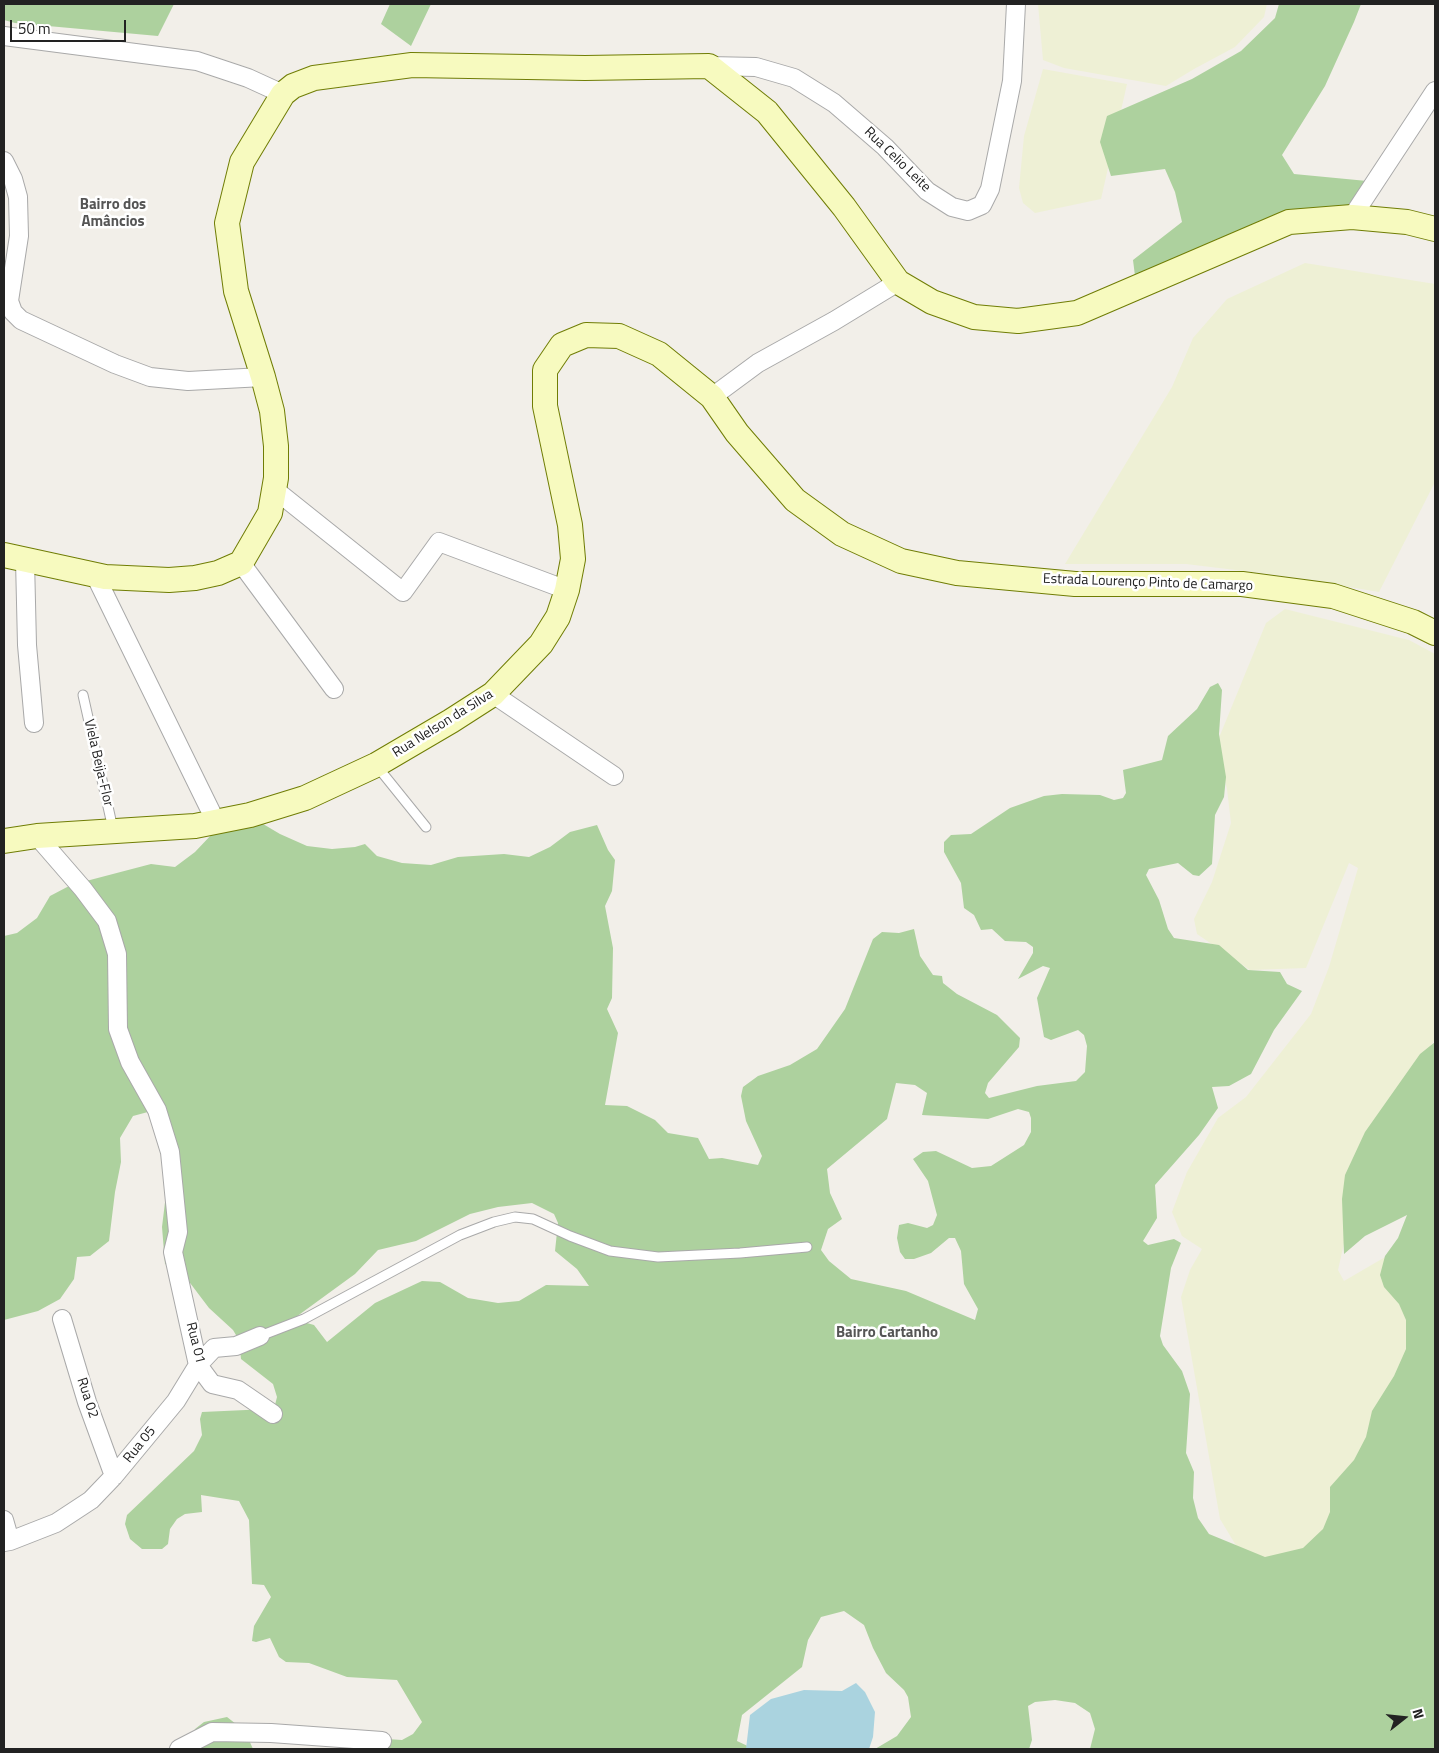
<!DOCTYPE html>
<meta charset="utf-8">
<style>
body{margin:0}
#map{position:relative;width:1439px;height:1753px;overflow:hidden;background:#f2efe9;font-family:"Titillium Web",sans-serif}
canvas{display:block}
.frame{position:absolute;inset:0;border:5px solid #222;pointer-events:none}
.north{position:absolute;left:1379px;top:1693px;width:50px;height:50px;-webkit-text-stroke:4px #fff;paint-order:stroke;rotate:74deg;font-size:14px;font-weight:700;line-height:20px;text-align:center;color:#222}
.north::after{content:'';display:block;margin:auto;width:18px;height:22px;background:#222;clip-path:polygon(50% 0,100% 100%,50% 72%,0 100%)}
.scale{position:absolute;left:10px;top:20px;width:116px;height:22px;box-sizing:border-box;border:2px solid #222;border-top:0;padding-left:6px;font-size:15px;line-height:18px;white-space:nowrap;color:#222;-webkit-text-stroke:4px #fff;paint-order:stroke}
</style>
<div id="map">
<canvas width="1439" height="1753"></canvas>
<div class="frame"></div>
<div class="north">N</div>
<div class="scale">50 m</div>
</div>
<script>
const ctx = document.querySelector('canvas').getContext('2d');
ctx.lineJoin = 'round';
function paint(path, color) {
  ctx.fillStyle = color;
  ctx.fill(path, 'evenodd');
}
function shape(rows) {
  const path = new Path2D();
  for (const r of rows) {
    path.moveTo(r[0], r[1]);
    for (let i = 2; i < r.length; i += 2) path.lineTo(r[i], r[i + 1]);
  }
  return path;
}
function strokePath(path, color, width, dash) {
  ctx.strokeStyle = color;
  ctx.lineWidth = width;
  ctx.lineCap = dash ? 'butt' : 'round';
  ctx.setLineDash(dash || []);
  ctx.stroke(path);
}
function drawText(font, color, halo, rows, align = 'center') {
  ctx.font = font + ' "Titillium Web",sans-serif';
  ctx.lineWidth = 5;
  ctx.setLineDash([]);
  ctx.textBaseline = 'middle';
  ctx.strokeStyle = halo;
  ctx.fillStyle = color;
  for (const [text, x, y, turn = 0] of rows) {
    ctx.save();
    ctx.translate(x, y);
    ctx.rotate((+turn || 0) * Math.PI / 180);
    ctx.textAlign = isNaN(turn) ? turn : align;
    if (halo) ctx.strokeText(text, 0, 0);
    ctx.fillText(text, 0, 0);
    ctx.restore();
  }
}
const farmland = shape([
 [1038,4,1267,4,1264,17,1235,47,1194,69,1166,86,1064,68,1043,60],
 [1043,69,1127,84,1101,199,1035,213,1023,203,1019,188,1024,136],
 [1305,263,1435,284,1435,482,1379,592,1277,575,1186,564,1065,564,1172,387,1193,338,1227,299],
 [1285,609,1409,640,1435,654,1435,1039,1400,1098,1347,1230,1338,1270,1344,1281,1411,1242,1422,1369,1343,1557,1243,1557,1220,1519,1181,1297,1190,1270,1202,1249,1182,1236,1172,1212,1187,1172,1218,1118,1246,1097,1311,1014,1329,967,1358,868,1349,863,1306,968,1250,970,1197,934,1194,919,1212,882,1231,823,1227,789,1216,745,1266,623]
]);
const forest = shape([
 [4,4,174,4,158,36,15,23,4,20],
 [390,4,431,4,411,46,381,24],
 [1279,4,1361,4,1354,22,1325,86,1282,155,1294,174,1367,181,1352,209,1135,276,1133,260,1182,222,1175,192,1165,169,1111,176,1100,142,1107,116,1192,79,1241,51,1275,18],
 [1218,683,1222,690,1219,734,1226,777,1224,797,1215,815,1212,864,1199,876,1193,875,1178,863,1149,869,1146,875,1159,900,1168,929,1174,938,1219,945,1248,970,1280,972,1287,984,1302,991,1274,1030,1251,1074,1229,1086,1212,1087,1218,1108,1199,1135,1155,1185,1157,1218,1143,1241,1148,1245,1174,1239,1181,1243,1171,1268,1160,1336,1163,1345,1182,1371,1190,1394,1186,1453,1194,1472,1193,1498,1198,1518,1209,1534,1265,1557,1303,1548,1323,1529,1330,1512,1330,1487,1354,1460,1366,1437,1372,1411,1394,1376,1406,1349,1406,1320,1399,1304,1384,1287,1380,1275,1385,1256,1398,1238,1407,1215,1365,1236,1344,1254,1342,1199,1345,1175,1365,1132,1420,1054,1435,1042,1435,1749,1090,1749,1095,1729,1090,1713,1075,1703,1055,1700,1035,1702,1028,1706,1032,1740,1029,1749,875,1749,897,1736,911,1717,908,1697,904,1690,886,1673,873,1648,864,1625,844,1611,821,1617,808,1640,802,1667,742,1715,737,1741,754,1749,339,1749,355,1737,402,1740,413,1734,422,1722,397,1680,347,1677,309,1663,286,1662,279,1657,270,1638,256,1642,252,1641,254,1626,271,1597,264,1585,252,1584,249,1520,239,1501,201,1495,202,1512,185,1514,177,1519,170,1529,168,1544,162,1549,142,1549,130,1539,125,1524,127,1515,194,1451,202,1435,200,1419,202,1412,268,1409,275,1405,277,1397,273,1384,241,1359,239,1340,233,1330,209,1308,181,1271,165,1264,162,1227,171,1153,159,1109,133,1116,120,1138,121,1162,115,1192,109,1241,90,1256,77,1257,74,1279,60,1299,38,1311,4,1320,4,936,17,933,37,918,50,896,71,885,151,864,175,867,195,852,213,833,258,821,280,834,307,846,332,849,355,847,365,844,377,856,402,863,431,865,458,857,504,854,529,857,550,847,570,832,597,825,608,850,615,860,612,891,605,906,613,948,612,998,607,1009,618,1033,605,1105,627,1106,655,1120,668,1133,698,1138,709,1159,722,1158,758,1165,762,1156,746,1121,741,1096,743,1087,758,1076,790,1065,817,1049,845,1009,873,939,882,932,899,933,914,929,920,956,933,975,942,976,943,983,957,994,997,1015,1020,1038,1019,1047,988,1083,985,1093,989,1098,1037,1086,1076,1081,1085,1072,1087,1046,1084,1035,1078,1030,1051,1040,1044,1037,1037,998,1050,968,1043,966,1018,979,1033,953,1033,947,1026,942,1005,941,992,929,981,930,974,915,964,908,961,883,944,852,944,842,951,835,971,834,1010,808,1044,796,1062,794,1100,795,1114,800,1123,798,1126,793,1123,770,1162,760,1168,736,1197,709,1210,687],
 [896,1083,915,1085,927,1093,922,1115,988,1119,1018,1109,1029,1112,1031,1118,1031,1132,1024,1145,991,1166,972,1168,936,1151,923,1152,913,1159,928,1181,937,1215,933,1225,927,1228,908,1223,899,1225,897,1238,900,1252,905,1259,914,1259,931,1253,949,1238,955,1238,961,1251,964,1284,978,1309,975,1320,906,1291,851,1279,829,1261,821,1250,828,1229,842,1219,830,1193,827,1169,887,1119],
 [532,1203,554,1214,558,1223,555,1251,577,1269,589,1286,546,1285,519,1301,498,1303,468,1298,440,1282,422,1281,375,1303,327,1342,314,1325,296,1320,296,1317,355,1274,378,1250,416,1241,470,1214,498,1207],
 [227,1717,245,1731,253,1749,194,1749,192,1740,195,1729,204,1722]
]);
const water = shape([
 [856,1683,865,1692,875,1712,873,1737,869,1749,746,1749,750,1715,771,1699,804,1690,842,1691]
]);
const lane = shape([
 [83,695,113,829],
 [376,765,426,827],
 [260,1336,304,1319,460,1235,494,1222,515,1217,533,1219,570,1236,610,1251,658,1257,740,1253,807,1247]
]);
const street = shape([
 [4,36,197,61,248,78,283,94],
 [709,66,756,67,794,78,834,103,885,147,927,191,952,207,968,211,982,205,990,189,1012,81,1016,4],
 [4,161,13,179,18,197,19,236,9,301,13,312,21,320,115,364,150,377,188,381,263,377],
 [1352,217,1435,91],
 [712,397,758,363,834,321,898,282],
 [274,489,403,592,439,542,567,590],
 [25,560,27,645,34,723],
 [241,563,334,689],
 [95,575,216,822],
 [493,694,614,776],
 [37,836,83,889,107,921,117,954,118,1029,130,1062,157,1110,170,1152,178,1232,173,1252,198,1365,212,1384,238,1390,273,1414],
 [62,1319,87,1402,114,1476],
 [4,1520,10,1541],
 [4,1542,10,1541,56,1523,91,1500,114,1476,176,1401,198,1365,214,1348,236,1346,260,1336],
 [179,1749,212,1732,271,1733,382,1741]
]);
const secondary = shape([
 [4,555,105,577,169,580,195,578,218,573,241,563,270,513,276,478,276,446,272,411,263,377,236,291,227,223,242,162,283,94,293,86,314,78,412,65,585,68,709,66,767,112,844,207,898,282,932,302,974,317,1018,321,1077,313,1289,222,1352,217,1407,222,1435,229],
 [4,841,37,836,195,826,250,815,305,798,376,765,451,721,493,694,541,644,558,617,567,590,573,559,570,525,545,406,545,370,562,345,586,335,619,336,659,354,712,397,737,433,795,500,842,534,901,561,957,573,1075,584,1242,584,1333,596,1413,622,1435,633]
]);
const streetNames = [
 ["Rua Celio Leite",897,160,44],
 ["Estrada Lourenço Pinto de Camargo",1148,583,2],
 ["Rua Nelson da Silva",443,724,-32],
 ["Viela Beija-Flor",98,763,77],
 ["Rua 01",195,1343,76],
 ["Rua 02",87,1398,72],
 ["Rua 05",140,1445,-51]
];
const neighbourhoodNames = [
 ["Bairro dos",113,205],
 ["Amâncios",113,222],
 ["Bairro Cartanho",887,1333]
];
paint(farmland, '#eef0d5');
paint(forest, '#add19e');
paint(water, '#aad3df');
strokePath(lane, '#a9a9a9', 11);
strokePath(street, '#a9a9a9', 20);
strokePath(secondary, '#707d05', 26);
strokePath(lane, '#fff', 9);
strokePath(street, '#fff', 18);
strokePath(secondary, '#f7fabf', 24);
drawText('14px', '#222', '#fff', streetNames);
drawText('bold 15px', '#555', '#fff', neighbourhoodNames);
</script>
